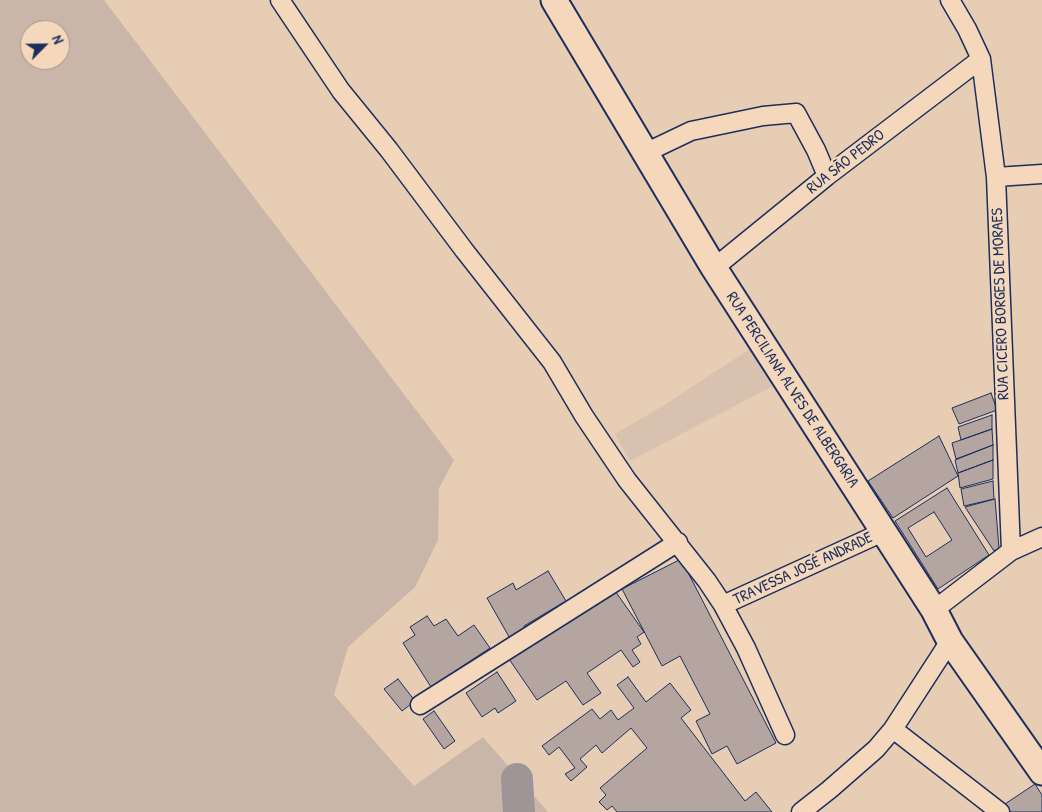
<!DOCTYPE html>
<meta charset="utf-8">
<style>
body{margin:0}
#map{position:relative;width:1042px;height:812px;overflow:hidden;background:#e8cdb5;font-family:"Patrick Hand",sans-serif}
canvas{display:block}
.north{position:absolute;left:20px;top:20px;width:50px;height:50px;box-sizing:border-box;background:#f5d7bb;border:1px solid #9e9496;border-radius:50%;rotate:67deg;font-size:14px;font-weight:700;line-height:20px;text-align:center;color:#1b2f5e}
.north::after{content:'';display:block;margin:auto;width:18px;height:22px;background:#1b2f5e;clip-path:polygon(50% 0,100% 100%,50% 72%,0 100%)}
</style>
<div id="map">
<canvas width="1042" height="812"></canvas>
<div class="north">N</div>
</div>
<script>
const ctx = document.querySelector('canvas').getContext('2d');
ctx.lineJoin = 'round';
function paint(path, color) {
  ctx.fillStyle = color;
  ctx.fill(path, 'evenodd');
}
function shape(rows) {
  const path = new Path2D();
  for (const r of rows) {
    path.moveTo(r[0], r[1]);
    for (let i = 2; i < r.length; i += 2) path.lineTo(r[i], r[i + 1]);
  }
  return path;
}
function strokePath(path, color, width, dash) {
  ctx.strokeStyle = color;
  ctx.lineWidth = width;
  ctx.lineCap = dash ? 'butt' : 'round';
  ctx.setLineDash(dash || []);
  ctx.stroke(path);
}
function drawText(font, color, halo, rows, align = 'center') {
  ctx.font = font + ' "Patrick Hand",sans-serif';
  ctx.lineWidth = 4.5;
  ctx.setLineDash([]);
  ctx.textBaseline = 'middle';
  ctx.strokeStyle = halo;
  ctx.fillStyle = color;
  for (const [text, x, y, turn = 0] of rows) {
    ctx.save();
    ctx.translate(x, y);
    ctx.rotate((+turn || 0) * Math.PI / 180);
    ctx.textAlign = isNaN(turn) ? turn : align;
    if (halo) ctx.strokeText(text, 0, 0);
    ctx.fillText(text, 0, 0);
    ctx.restore();
  }
}
const built = shape([
 [750,349,773,386,630,461,615,434,666,404]
]);
const green = shape([
 [0,0,104,0,454,460,439,488,438,540,415,587,348,647,334,695,414,786,483,737,548,812,0,812],
 [30,30,60,30,60,60,30,60]
]);
const river = shape([
 [517,779,519,812]
]);
const building = shape([
 [991,393,997,410,959,424,952,408,991,393],
 [992,415,992,429,961,440,958,427,992,415],
 [992,429,993,445,956,459,952,443,992,429],
 [939,436,958,476,893,518,868,481,939,436],
 [993,445,993,460,958,473,955,460,993,445],
 [993,460,993,479,960,488,958,473,993,460],
 [993,481,994,499,964,506,961,489,993,481],
 [947,488,989,555,938,589,895,521,947,488],
 [995,499,999,548,994,551,965,507,995,499],
 [934,512,952,540,926,557,908,528,934,512],
 [681,559,776,743,737,764,727,746,712,754,696,721,710,714,680,656,662,666,622,589,681,559],
 [548,571,566,601,524,626,528,633,512,642,487,598,513,583,516,590,548,571],
 [613,588,644,632,637,637,641,644,632,650,640,662,633,667,621,650,587,673,601,693,583,705,566,681,537,700,509,659,613,588],
 [427,616,434,626,446,619,458,636,474,625,490,648,431,687,403,643,415,635,410,627,427,616],
 [497,672,516,701,498,713,495,708,482,717,466,693,497,672],
 [628,677,646,702,670,683,691,710,681,718,745,801,756,792,772,812,617,812,612,806,607,810,599,802,606,795,600,788,647,748,631,728,602,753,596,745,580,759,587,767,571,781,565,774,575,768,559,747,549,755,542,746,592,709,600,719,611,710,618,720,634,708,617,685,628,677],
 [398,679,415,701,402,711,384,689,398,679],
 [434,711,455,741,444,749,423,719,434,711],
 [1035,784,1042,795,1042,812,1011,812,1002,806,1035,784]
]);
const street = shape([
 [280,0,341,91,389,150,464,250,552,362,584,416,627,480,707,581,723,605,746,648,785,735],
 [950,0,967,29,981,59,996,177,1011,551],
 [645,153,691,131,763,116,796,113,816,150,827,176],
 [996,177,1042,174],
 [714,268,827,176,981,59],
 [723,605,883,532],
 [934,610,1011,551,1042,537],
 [420,705,678,542],
 [893,729,1000,812],
 [801,812,829,790,876,749,893,729,950,641]
]);
const secondary = shape([
 [554,0,714,268,934,610,950,641,1042,772]
]);
const streetNames = [
 ["RUA SÃO PEDRO",846,162,-38],
 ["RUA CICERO BORGES DE MORAES",1001,304,-92],
 ["RUA PERCILIANA ALVES DE ALBERGARIA",792,390,57],
 ["TRAVESSA JOSÉ ANDRADE",803,569,-25]
];
paint(built, '#d9c1af');
paint(green, '#cab6a9');
strokePath(river, '#9f9596', 32);
paint(building, '#b5a5a0');
strokePath(building, '#1b2f5e', 1);
strokePath(street, '#1b2f5e', 21);
strokePath(secondary, '#1b2f5e', 29);
strokePath(street, '#f5d7bb', 18);
strokePath(secondary, '#f5d7bb', 25);
drawText('16px', '#1b2f5e', '#f5d7bb', streetNames);
</script>
